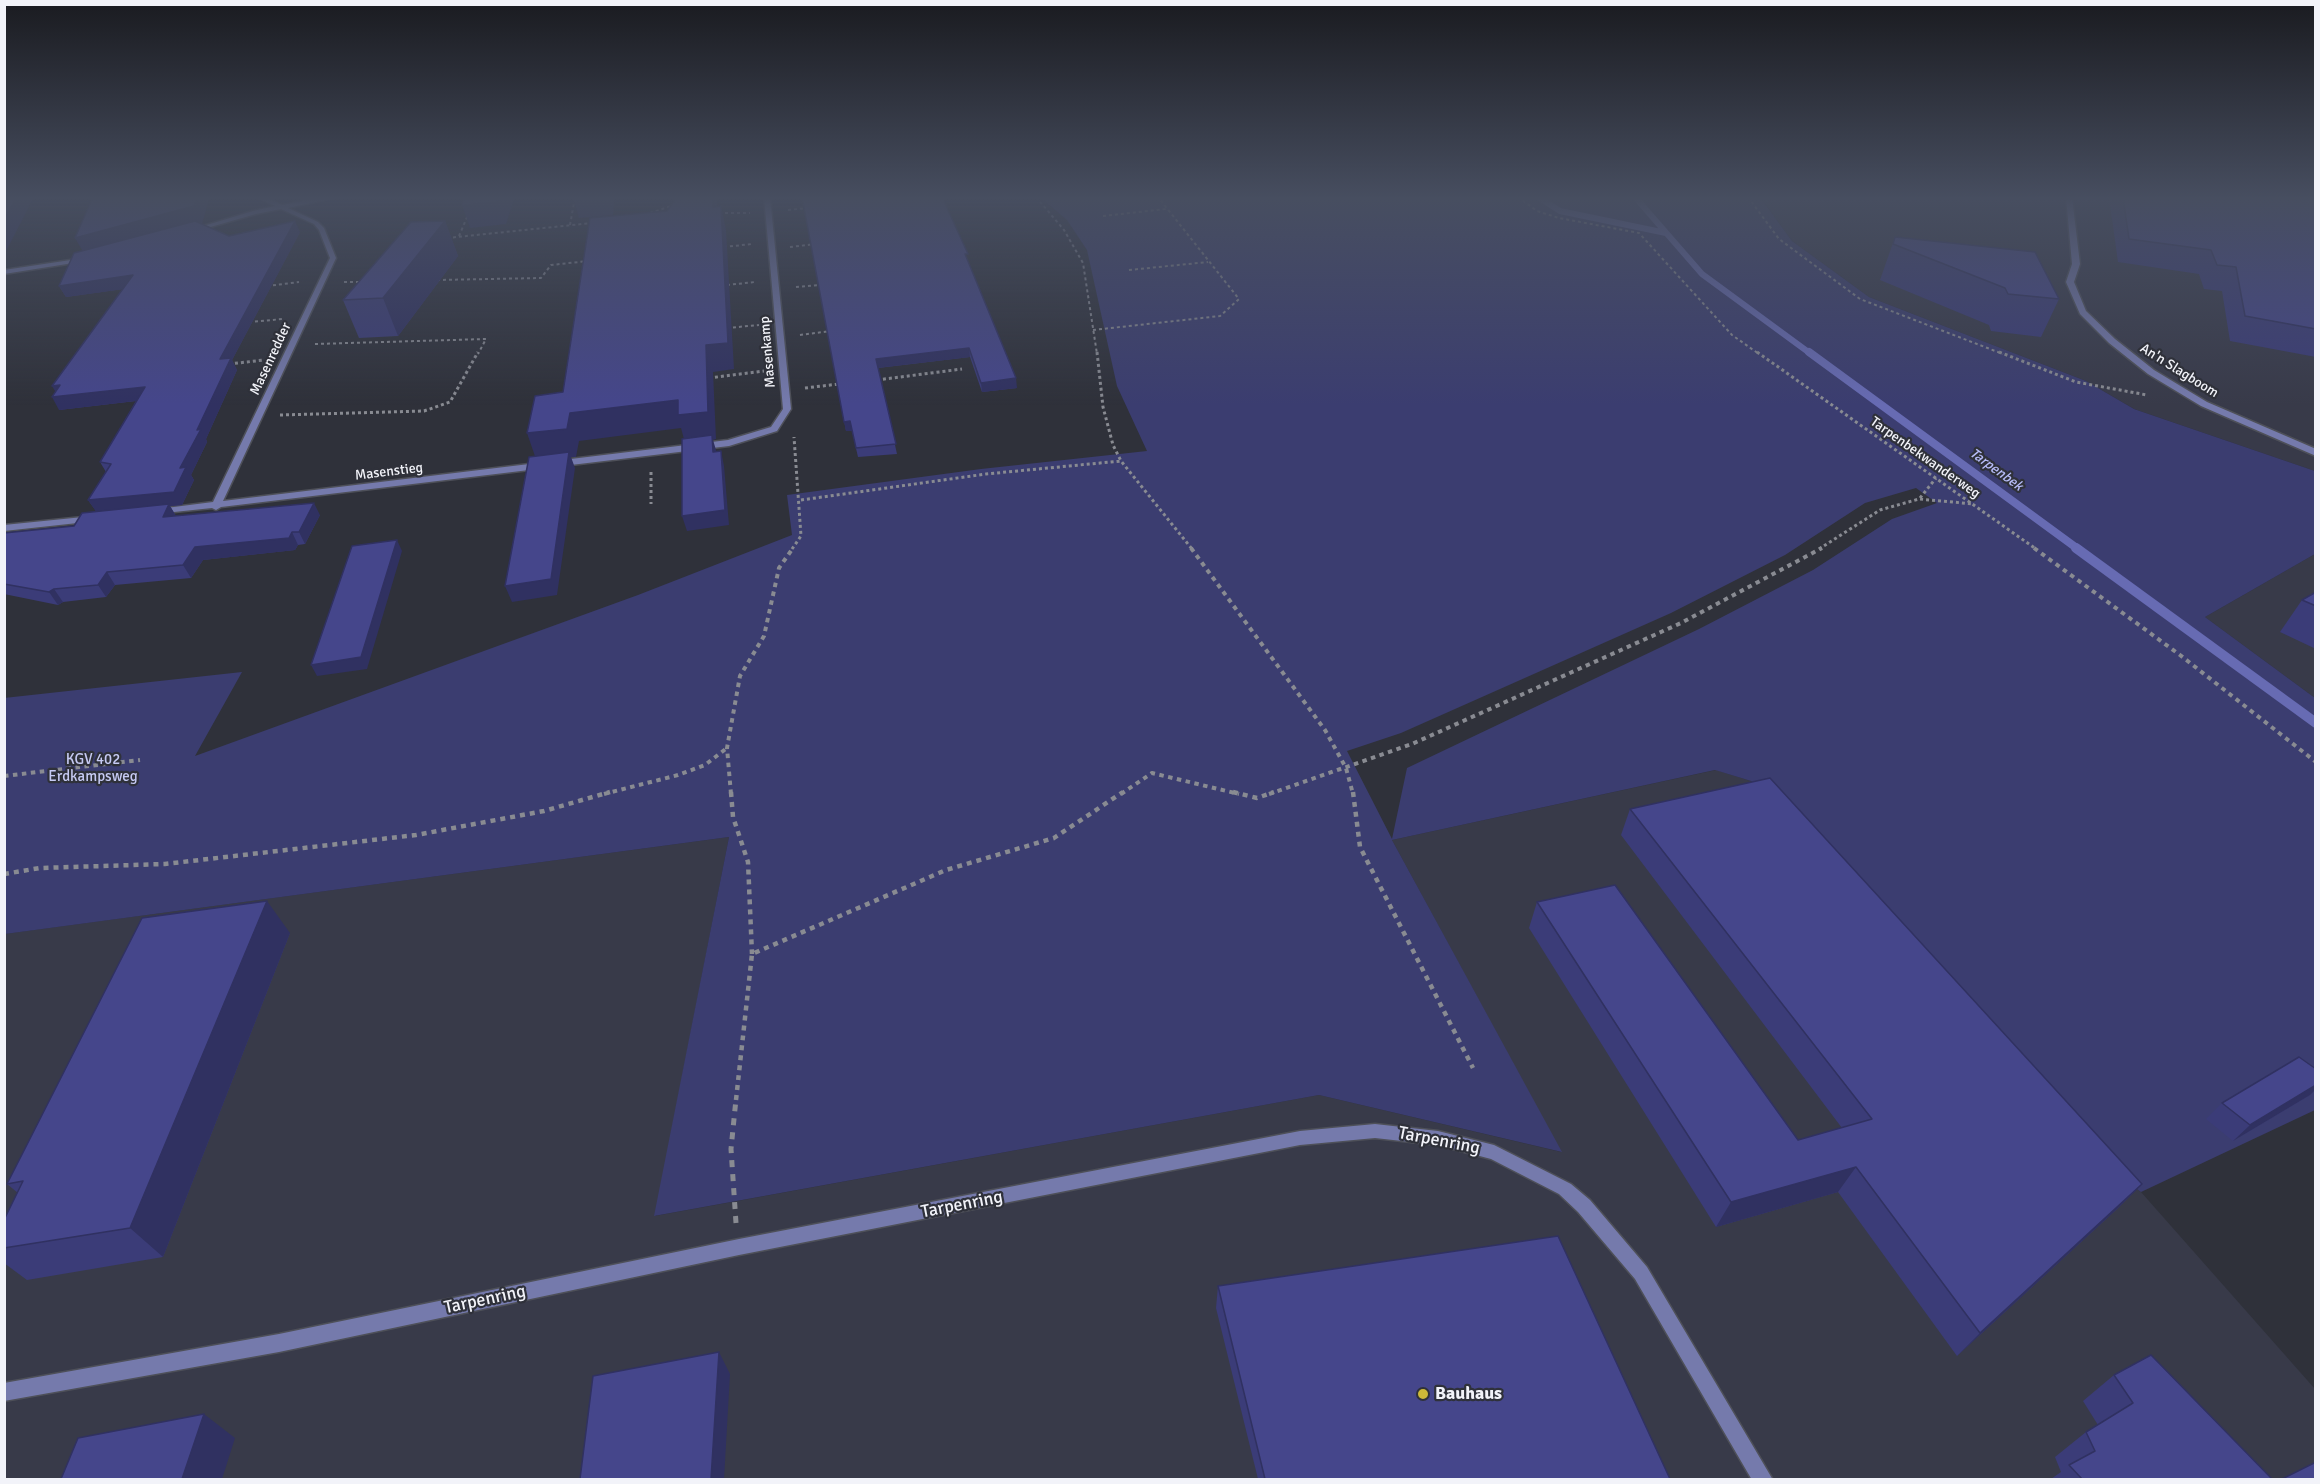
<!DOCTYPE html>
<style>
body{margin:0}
#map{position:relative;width:2320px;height:1484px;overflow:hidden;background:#2f313a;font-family:Signika,sans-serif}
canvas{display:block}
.frame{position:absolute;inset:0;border:6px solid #f2f3f9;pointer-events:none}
</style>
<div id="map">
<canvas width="2320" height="1484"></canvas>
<div class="frame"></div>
</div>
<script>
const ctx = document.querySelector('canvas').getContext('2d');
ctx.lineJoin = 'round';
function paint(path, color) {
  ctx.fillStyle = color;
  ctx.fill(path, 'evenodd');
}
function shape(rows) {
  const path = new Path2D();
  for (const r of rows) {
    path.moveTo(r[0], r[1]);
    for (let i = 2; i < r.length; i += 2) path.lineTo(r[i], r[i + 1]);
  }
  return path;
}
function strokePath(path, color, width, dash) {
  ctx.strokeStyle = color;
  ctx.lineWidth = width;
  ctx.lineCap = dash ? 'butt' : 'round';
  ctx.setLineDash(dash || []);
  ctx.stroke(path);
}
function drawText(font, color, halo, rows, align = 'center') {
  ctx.font = font + ' Signika,sans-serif';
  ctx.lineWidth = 4.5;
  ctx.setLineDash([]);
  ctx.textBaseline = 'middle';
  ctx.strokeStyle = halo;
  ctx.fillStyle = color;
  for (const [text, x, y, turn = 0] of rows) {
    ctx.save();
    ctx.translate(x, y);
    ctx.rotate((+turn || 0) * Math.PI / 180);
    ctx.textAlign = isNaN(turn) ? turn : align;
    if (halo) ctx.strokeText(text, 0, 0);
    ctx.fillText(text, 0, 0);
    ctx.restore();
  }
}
const built = shape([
 [1760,197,2315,197,2315,471,2134,409,2086,381,1869,297,1792,241],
 [2315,554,2315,698,2205,617],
 [1716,770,1751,781,1796,817,2067,1140,2141,1192,2315,1389,2315,1479,5,1479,4,934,729,837,655,1216,1319,1095,1561,1152,1392,840]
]);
const green = shape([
 [1040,197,1760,197,1792,241,1869,297,2086,381,2134,409,2315,471,2315,554,2205,617,2315,698,2315,1110,2141,1192,2067,1140,1796,817,1751,781,1715,770,1392,840,1562,1152,1319,1095,654,1216,729,837,5,934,4,698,242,672,195,756,638,595,792,535,787,495,981,469,1147,451,1117,386,1087,250,1067,220],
 [1916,488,1937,503,1892,519,1813,570,1699,629,1407,768,1392,839,1347,751,1401,733,1671,613,1785,555,1865,503]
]);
const streamFar2 = shape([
 [1538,197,1560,211,1666,233],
 [1635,197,1702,274,1811,354]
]);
const streamFar1 = shape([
 [1809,352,2078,549]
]);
const stream = shape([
 [2076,548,2316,723]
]);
const pathFar4 = shape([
 [1036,197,1064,230,1083,263,1097,354],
 [1518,197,1537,211,1559,218,1639,233,1732,335,1759,354],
 [1748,197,1779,239,1860,299,2003,354],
 [788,210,807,208],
 [650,213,674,205],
 [719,213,750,213],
 [1103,216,1166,209],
 [570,225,575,197],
 [459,236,468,215],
 [447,238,592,223],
 [724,247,752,244],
 [790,247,816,244],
 [1129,270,1208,262],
 [437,280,541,278,551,265,588,261],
 [344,282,363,282],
 [727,285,755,282],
 [267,286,299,282],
 [796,287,821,285],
 [249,322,283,319],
 [727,328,759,325],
 [1093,330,1220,316,1239,299,1158,197],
 [800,335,831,331],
 [315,344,486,339,478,354]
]);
const pathFar3 = shape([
 [1097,352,1103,407,1113,445,1121,461,1192,549],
 [1757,352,2036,549],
 [1999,352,2076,382,2147,395],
 [229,364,264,360],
 [709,378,764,371],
 [877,380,962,369],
 [805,388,839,384],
 [280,415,424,411,450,402,478,352],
 [651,472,651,504],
 [1920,498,1936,478],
 [801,500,986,474,1121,461],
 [792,549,801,536,794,437],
 [1819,549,1880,510,1919,499,1974,504]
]);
const pathFar2 = shape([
 [1191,548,1325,730,1346,768,1353,794],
 [2034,548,2180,655,2316,762],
 [4,776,140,760],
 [604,794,678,775,705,765,727,748],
 [731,794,727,748,740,676,764,636,779,568,793,548],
 [1121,794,1152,773,1239,794],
 [1269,794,1412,744,1681,623,1822,548]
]);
const pathFar1 = shape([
 [731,792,733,817,748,862,752,954],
 [1233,792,1257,798,1274,792],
 [1353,792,1360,847,1473,1068],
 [4,874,40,868,165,864,416,835,544,811,610,792],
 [736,1100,752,954,946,870,1054,838,1123,792]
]);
const path = shape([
 [736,1223,731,1149,736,1099]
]);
const minor = shape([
 [257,197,266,197,282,205,323,197,338,197,288,208,318,222,324,228,336,258,223,501,728,440,771,427,783,409,764,197,770,197,791,409,777,431,729,446,221,507,216,510,212,508,155,514,153,512,158,509,213,502,330,258,319,230,314,224,281,209,256,214,193,232,190,230,253,211,275,206,257,197],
 [2066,197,2072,197,2080,264,2074,282,2086,311,2115,339,2154,370,2207,402,2316,449,2316,456,2201,406,2148,374,2109,343,2080,314,2066,282,2072,264,2066,197],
 [84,258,86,259,86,261,4,274,4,270,84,258],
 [93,516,96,517,96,521,4,531,4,525,93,516],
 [1375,1124,1438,1131,1494,1145,1571,1184,1590,1200,1647,1267,1773,1480,1752,1480,1635,1279,1578,1212,1559,1194,1491,1159,1438,1145,1375,1138,1300,1145,739,1255,279,1352,4,1401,4,1383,279,1334,739,1239,1300,1131,1375,1124]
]);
const wall = shape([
 [93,197,208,197,209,199,202,223,200,223,229,236,300,232,232,360,237,370,206,439,207,442,191,475,194,480,182,505,170,506,176,516,320,515,305,544,298,545,295,550,203,560,191,578,115,585,106,597,63,602,58,605,4,594,4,533,74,526,96,511,88,500,106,472,100,462,136,401,59,410,123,289,66,297,59,286,82,251],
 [802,197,968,262,1017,388,982,392,970,357,878,368,897,454,858,457,852,431,846,431],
 [1812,197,1834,197,1833,199],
 [2109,197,2316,197,2316,357,2230,341,2222,291,2204,289,2199,274,2118,262],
 [445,221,458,256,398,336,359,338,343,300],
 [1895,237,2059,299,2041,337,1991,331,1989,325,1880,280],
 [2316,592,2316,649,2280,632,2302,600],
 [1630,809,2142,1184,2117,1209,1957,1356,1838,1192,1716,1227,1529,928,1537,902,1798,1140,1842,1128,1621,835],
 [290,933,163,1257,27,1280,4,1263,4,1220,18,1193,7,1184],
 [2310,1095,2233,1141,2206,1119,2222,1103],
 [1218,1286,1670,1479,1258,1479,1216,1308],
 [2114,1375,2272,1479,2051,1479,2061,1472,2055,1457,2086,1432,2098,1425,2083,1401]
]);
const shadedWall = shape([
 [17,197,34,197,4,255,4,219],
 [197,197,208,197,209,199,202,223,85,255,75,238],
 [500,197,515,197,506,224,470,228,462,205],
 [573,197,615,197,613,215,579,218],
 [713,197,717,197,718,230,713,207],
 [721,206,726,230,734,369,713,372,716,439,713,440,716,450,717,467,685,443,681,428,579,441,576,457,571,457,575,468,557,595,512,602,505,586,537,462,527,433,570,413,706,345],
 [295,221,300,232,232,360,237,370,206,439,207,442,191,475,194,480,182,505,170,506,176,516,170,529,97,513,88,500,180,468,197,430,220,359],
 [445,221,458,256,398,336,383,298],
 [133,275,139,287,66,297,59,286],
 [969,348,970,357,877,368,876,359],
 [1016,378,1017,388,982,392,981,383],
 [60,385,145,387,152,399,59,410,52,397,58,396,52,386],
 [850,421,852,431,846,431,844,422],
 [721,451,724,466,729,525,687,531,682,516],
 [314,503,320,515,305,544,299,532],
 [292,532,298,545,295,550,203,560,191,578,183,565,195,547],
 [397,540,402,551,367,669,317,676,311,665],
 [107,572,115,585,106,597,98,585],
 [54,589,63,602,58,605,49,592],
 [267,901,290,933,163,1257,130,1228],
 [2316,1085,2316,1089,2310,1095,2233,1141,2250,1125],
 [1856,1167,1838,1192,1716,1227,1731,1202],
 [2142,1184,2117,1209,1957,1356,1980,1333],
 [719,1352,730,1374,724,1479,711,1479],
 [204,1414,235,1438,222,1479,182,1479]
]);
const building = shape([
 [4,197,17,197,4,219,4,197],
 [93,197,197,197,194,206,75,238,93,197],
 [465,197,500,197,498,202,462,205,465,197],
 [677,197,713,197,713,207,721,206,728,343,706,345,708,412,678,415,678,400,570,413,567,429,527,433,535,396,563,392,590,218,667,211,677,197],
 [802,197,942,197,968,254,965,254,1016,378,981,383,969,348,876,359,896,444,856,448,850,421,844,422,802,197],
 [2123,197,2316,197,2316,329,2245,316,2236,267,2217,265,2211,250,2129,239,2123,197],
 [195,221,229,236,295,221,220,359,231,358,197,430,201,429,180,468,186,467,174,492,88,500,111,464,100,462,145,387,52,397,60,385,52,386,133,275,59,286,74,253,195,221],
 [445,221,383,298,343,300,411,222,445,221],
 [1895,237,2035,252,2059,299,2008,294,2005,288,1893,244,1895,237],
 [712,435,713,452,721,451,725,510,682,516,682,439,712,435],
 [569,452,551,579,505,586,529,457,569,452],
 [314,503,299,532,292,532,289,538,195,547,183,565,107,572,98,585,54,589,49,592,4,584,4,533,74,526,82,513,169,504,163,517,314,503],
 [397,540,361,657,311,665,352,546,397,540],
 [2316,592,2316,606,2302,600,2316,592],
 [1770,778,2142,1184,1980,1333,1856,1167,1731,1202,1537,902,1615,885,1798,1140,1872,1119,1630,809,1770,778],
 [267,901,130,1228,4,1248,4,1220,23,1181,7,1184,142,918,267,901],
 [2299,1057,2316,1069,2316,1085,2250,1125,2222,1103,2299,1057],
 [1558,1236,1670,1479,1265,1479,1218,1286,1558,1236],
 [719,1352,711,1479,580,1479,593,1376,719,1352],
 [2151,1355,2272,1479,2082,1479,2069,1465,2095,1451,2086,1432,2133,1403,2114,1375,2151,1355],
 [204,1414,182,1479,61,1479,78,1438,204,1414],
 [2316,1462,2316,1479,2282,1479,2316,1462]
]);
const markers = [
 [1423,1394,6,"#cdb938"]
];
const farStreetnames = [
 ["Masenkamp",768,352,-95],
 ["Masenredder",271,359,-65],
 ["An'n Slagboom",2179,371,32],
 ["Tarpenbekwanderweg",1925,458,35],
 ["Masenstieg",389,472,-7]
];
const farWaternames = [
 ["Tarpenbek",1996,470,36]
];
const parkNames = [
 ["KGV 402",93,760],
 ["Erdkampsweg",93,777]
];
const nearStreetnames = [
 ["Tarpenring",1439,1141,11],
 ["Tarpenring",962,1205,-11],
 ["Tarpenring",485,1300,-12]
];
const nearPoinames = [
 ["Bauhaus",1435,1394]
];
paint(built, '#383a49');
paint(green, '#3b3d70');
strokePath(streamFar2, '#676bb3', 6);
strokePath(streamFar1, '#676bb3', 8);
strokePath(stream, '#676bb3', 10);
strokePath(minor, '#4e5059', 3);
strokePath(pathFar4, '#898b92', 2, [3, 3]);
strokePath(pathFar3, '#898b92', 3, [3, 3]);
strokePath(pathFar2, '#898b92', 4, [4.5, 4.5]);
strokePath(pathFar1, '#898b92', 4.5, [5, 5]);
strokePath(path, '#898b92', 5, [7, 7]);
paint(minor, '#757aac');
paint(wall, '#3b3c78');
paint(shadedWall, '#303161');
paint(building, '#45468b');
strokePath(building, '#303161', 1.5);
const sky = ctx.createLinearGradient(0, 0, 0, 405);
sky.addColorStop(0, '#1a1b20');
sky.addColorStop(0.49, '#474e60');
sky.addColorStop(1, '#474e6000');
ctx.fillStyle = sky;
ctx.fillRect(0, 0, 2320, 405);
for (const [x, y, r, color] of markers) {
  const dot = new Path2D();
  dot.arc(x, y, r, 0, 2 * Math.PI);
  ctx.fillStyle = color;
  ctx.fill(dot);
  strokePath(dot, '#2f313a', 2);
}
drawText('14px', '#f2f3f9', '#2f313a', farStreetnames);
drawText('italic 14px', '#b7bcf8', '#2f313a', farWaternames);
drawText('15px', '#c6caf3', '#2f313a', parkNames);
drawText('18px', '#f2f3f9', '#2f313a', nearStreetnames);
drawText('bold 18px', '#f2f3f9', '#2f313a', nearPoinames, 'left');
</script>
